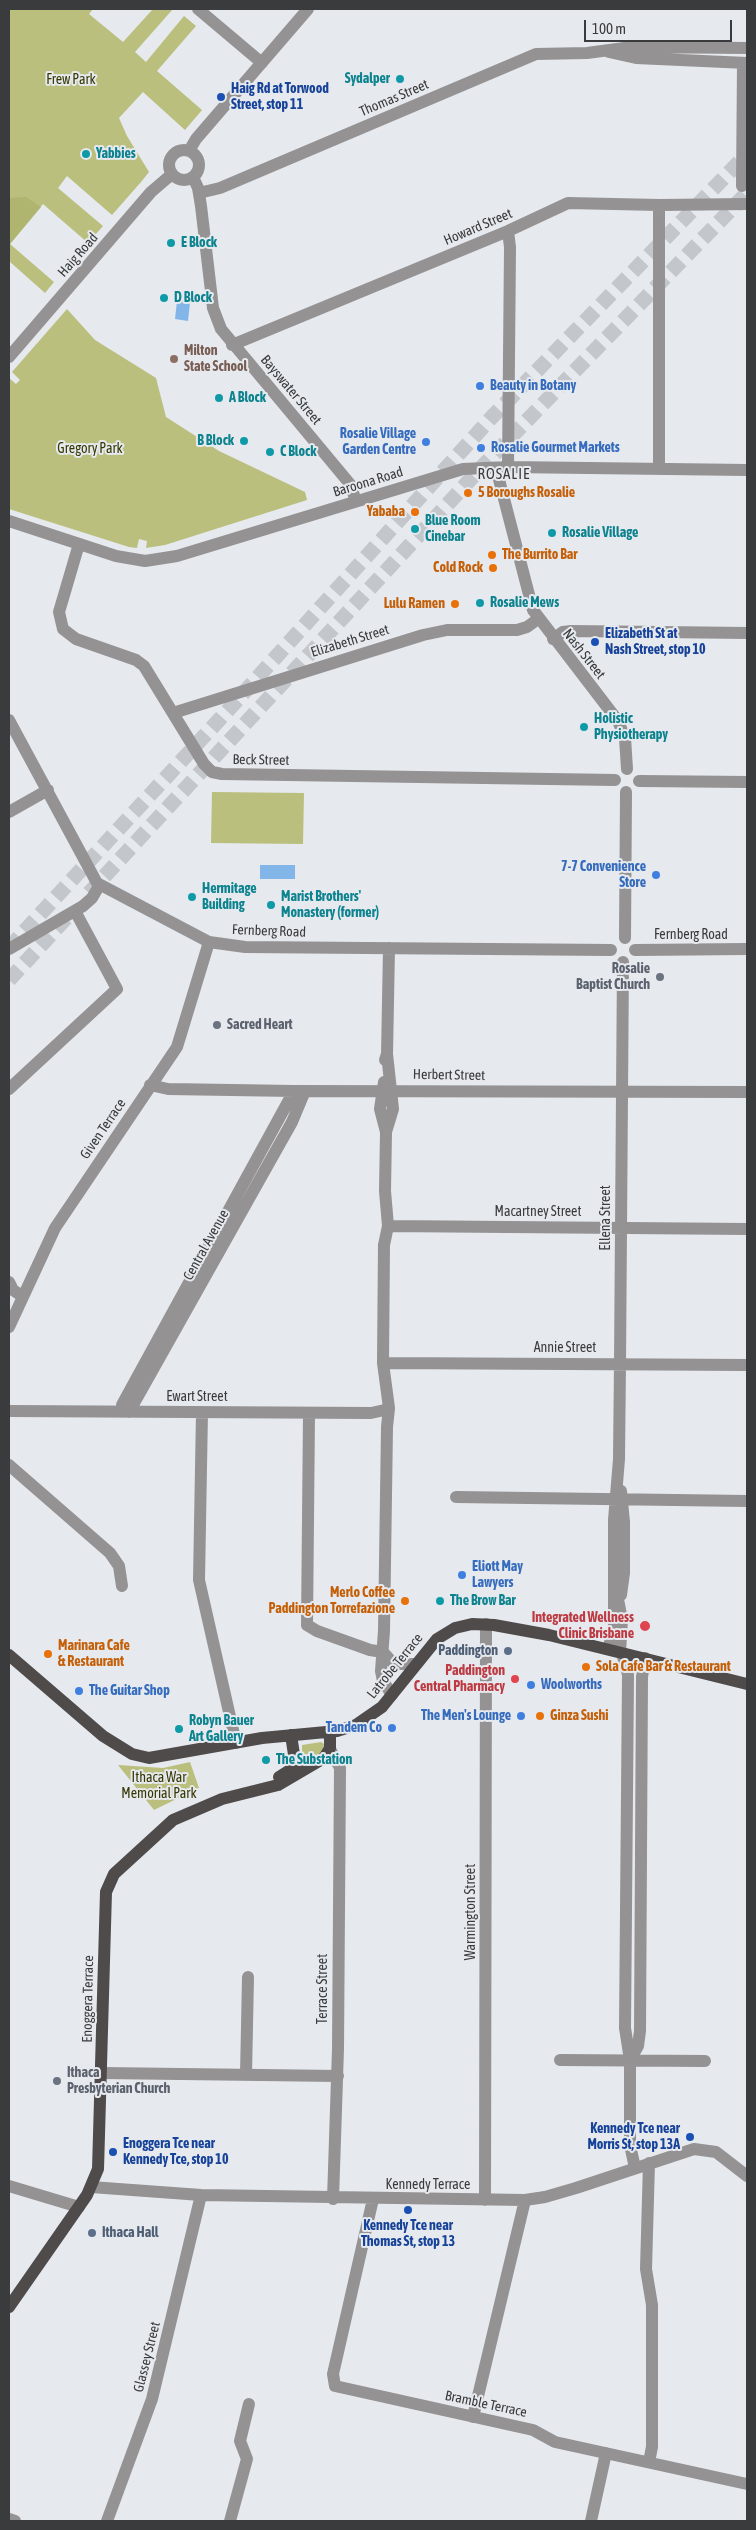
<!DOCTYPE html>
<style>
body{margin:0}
#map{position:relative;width:756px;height:2530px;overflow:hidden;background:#e6e9ee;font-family:"Asap Condensed",sans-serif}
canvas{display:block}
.frame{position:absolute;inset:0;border:10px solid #393b3c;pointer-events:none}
.scale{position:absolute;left:584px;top:20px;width:148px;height:22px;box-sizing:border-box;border:2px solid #393b3c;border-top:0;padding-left:6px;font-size:15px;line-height:18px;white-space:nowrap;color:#393b3c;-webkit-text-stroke:4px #e6e9ee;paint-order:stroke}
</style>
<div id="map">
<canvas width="756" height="2530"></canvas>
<div class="frame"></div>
<div class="scale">100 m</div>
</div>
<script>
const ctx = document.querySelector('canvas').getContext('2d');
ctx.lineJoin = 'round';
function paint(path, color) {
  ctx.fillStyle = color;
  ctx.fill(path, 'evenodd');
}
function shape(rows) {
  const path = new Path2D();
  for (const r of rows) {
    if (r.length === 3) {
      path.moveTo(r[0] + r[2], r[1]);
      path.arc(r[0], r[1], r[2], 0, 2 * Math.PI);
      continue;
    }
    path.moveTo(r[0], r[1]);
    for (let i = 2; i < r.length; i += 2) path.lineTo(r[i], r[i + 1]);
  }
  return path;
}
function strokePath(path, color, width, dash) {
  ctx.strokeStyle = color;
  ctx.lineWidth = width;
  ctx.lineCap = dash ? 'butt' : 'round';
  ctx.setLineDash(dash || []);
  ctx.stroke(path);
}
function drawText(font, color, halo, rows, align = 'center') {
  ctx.font = font + ' "Asap Condensed",sans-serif';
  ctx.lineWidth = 4;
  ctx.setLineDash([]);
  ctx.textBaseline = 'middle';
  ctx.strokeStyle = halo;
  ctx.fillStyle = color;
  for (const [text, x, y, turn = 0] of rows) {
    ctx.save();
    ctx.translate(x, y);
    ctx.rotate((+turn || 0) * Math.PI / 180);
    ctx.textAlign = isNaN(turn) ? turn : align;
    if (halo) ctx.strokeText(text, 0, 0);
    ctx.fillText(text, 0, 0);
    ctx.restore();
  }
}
const green = shape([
 [9,9,93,9,89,14,123,42,153,9,173,9,135,52,146,62,184,16,196,26,157,71,202,110,185,130,143,92,119,118,127,136,149,172,141,182,112,215,67,176,58,188,103,226,88,243,43,204,10,244,54,282,45,293,9,261],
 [67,309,95,340,156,378,166,417,219,451,305,492,307,500,165,545,146,548,147,541,139,539,137,548,129,547,9,509,9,378,16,384,20,380,12,372],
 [212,792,304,793,303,844,211,843],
 [321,1742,324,1744,323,1752,313,1758,302,1753,302,1745],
 [190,1762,199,1788,154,1810,118,1765,163,1768]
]);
const forest = shape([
 [26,197,41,207,10,244,9,198]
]);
const water = shape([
 [178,292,191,293,188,321,175,319],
 [260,865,295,865,295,879,260,879]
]);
const highwayTunnel = shape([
 [89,893,480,469,747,193],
 [9,948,230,708,492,417,747,154],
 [9,980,68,916]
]);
const minor = shape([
 [198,9,262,63],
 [609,52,636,58,747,63],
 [184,165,15],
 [189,151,196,139,308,9],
 [193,177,198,188,201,206,213,308,221,329,350,484,356,501],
 [742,186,743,63],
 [199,193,220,188,536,54,587,53,632,47,747,48],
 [508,231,510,247,508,467],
 [232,345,508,231,568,203,659,205,747,204],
 [9,357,151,192,172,174],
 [496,468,533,610,618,721,625,738,627,769],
 [659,469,659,205],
 [9,521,116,556,145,561,177,556,463,469,508,467,747,470],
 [79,544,59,612,63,629,76,639,136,660,144,666,204,764,212,772,222,774,615,780],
 [553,639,563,632,571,631,747,633],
 [173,713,423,635,447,630,517,630,527,627,538,619],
 [9,720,97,883,209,942,245,947,611,950],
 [639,781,747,782],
 [9,812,48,790],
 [625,938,626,792],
 [9,949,83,906,92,898,99,886],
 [635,950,747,949],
 [387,1054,393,1109,386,1132,385,1191,388,1226,384,1245,383,1363,389,1408,387,1427,384,1631,381,1671,383,1681,392,1695],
 [385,1060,387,1054,389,948],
 [384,1082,380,1109,386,1132],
 [150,1085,168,1089,294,1091,747,1092],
 [9,1089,117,989,75,911],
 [388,1226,747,1229],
 [9,1282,13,1290,22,1296],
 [9,1327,55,1228,177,1047,209,942],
 [383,1363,747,1365],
 [122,1405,294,1091],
 [9,1411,371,1413,389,1409],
 [129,1412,292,1122,305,1091],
 [202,1412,199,1580,236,1743],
 [309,1413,307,1625,317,1631,370,1650,383,1652],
 [9,1465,110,1553,119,1566,122,1586],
 [456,1497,747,1501],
 [614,1579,614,1520,619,1459,620,1364,623,962],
 [621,1595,624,1573,624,1522,621,1491],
 [607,1649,614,1634,614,1579,622,1620,620,1652],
 [383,1652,394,1664,416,1664],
 [622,1653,628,1675,625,2028,630,2060,630,2145,635,2168],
 [330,1749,340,1768,338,2049,333,2199],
 [560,2060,705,2061],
 [630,2060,638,2046,640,2031,642,1677,645,1658],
 [102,2073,338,2076],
 [246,2075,248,1977],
 [649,2163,646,2269,652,2305,652,2447,649,2462],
 [9,2186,79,2207],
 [91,2187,201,2195,525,2200,545,2197,576,2188,694,2149,716,2152,747,2176],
 [373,2199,333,2374,335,2386,533,2430,555,2442,747,2484],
 [485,2200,486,1624],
 [473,2417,525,2200],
 [9,2519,15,2521],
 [107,2521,152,2399,201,2195],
 [230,2521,247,2459,240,2441,249,2404],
 [591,2521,606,2453]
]);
const major = shape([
 [9,1655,103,1736,132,1754,149,1758,262,1738,337,1731,356,1725,382,1707,437,1639,455,1628,472,1624,494,1625,549,1635,747,1684],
 [279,1777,290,1770,295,1761,291,1735],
 [9,2307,87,2195,98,2169,106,1892,114,1874,173,1820,222,1799,278,1785,324,1758,330,1748,330,1732]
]);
const markers = [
 [400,79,5,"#0f9aa8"],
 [221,97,5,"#1a4fb4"],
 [86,154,5,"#0f9aa8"],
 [171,243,5,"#0f9aa8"],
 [164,298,5,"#0f9aa8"],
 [174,359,5,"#8d6e63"],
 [480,386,5,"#3f7fe0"],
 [219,398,5,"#0f9aa8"],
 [244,441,5,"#0f9aa8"],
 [426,442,5,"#3f7fe0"],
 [481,448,5,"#3f7fe0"],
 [270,452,5,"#0f9aa8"],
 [468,493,5,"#e8710a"],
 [415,512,5,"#e8710a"],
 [415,529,5,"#0f9aa8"],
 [552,533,5,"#0f9aa8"],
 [492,555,5,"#e8710a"],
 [493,568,5,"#e8710a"],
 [480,603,5,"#0f9aa8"],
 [455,604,5,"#e8710a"],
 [595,642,5,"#1a4fb4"],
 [584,727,5,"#0f9aa8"],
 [656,875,5,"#3f7fe0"],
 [192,897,5,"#0f9aa8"],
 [271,905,5,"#0f9aa8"],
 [660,977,5,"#6b7280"],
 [217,1025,5,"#6b7280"],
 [462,1575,5,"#3f7fe0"],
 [405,1601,5,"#e8710a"],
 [440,1601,5,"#0f9aa8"],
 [645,1626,6,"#e0444e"],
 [508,1651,5,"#5c6f8a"],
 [48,1654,5,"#e8710a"],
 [586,1667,5,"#e8710a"],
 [515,1679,5,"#e0444e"],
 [531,1685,5,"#3f7fe0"],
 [79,1691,5,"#3f7fe0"],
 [521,1716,5,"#3f7fe0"],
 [540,1716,5,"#e8710a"],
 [392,1728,5,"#3f7fe0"],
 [179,1729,5,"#0f9aa8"],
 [266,1760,5,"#0f9aa8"],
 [57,2081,5,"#6b7280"],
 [690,2137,5,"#1a4fb4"],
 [113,2152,5,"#1a4fb4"],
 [408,2210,5,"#1a4fb4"],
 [92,2233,5,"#5c6f8a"]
];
const cultureNames = [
 ["Sydalper",390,79,"right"],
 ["Yabbies",96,154],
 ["E Block",181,243],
 ["D Block",174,298],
 ["A Block",229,398],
 ["B Block",234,441,"right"],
 ["C Block",280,452],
 ["Blue Room",425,521],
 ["Cinebar",425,537],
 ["Rosalie Village",562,533],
 ["Rosalie Mews",490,603],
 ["Holistic",594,719],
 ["Physiotherapy",594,735],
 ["Hermitage",202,889],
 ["Building",202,905],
 ["Marist Brothers'",281,897],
 ["Monastery (former)",281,913],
 ["The Brow Bar",450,1601],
 ["Robyn Bauer",189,1721],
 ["Art Gallery",189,1737],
 ["The Substation",276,1760]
];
const parkNames = [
 ["Frew Park",71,80],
 ["Gregory Park",90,449],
 ["Ithaca War",159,1778],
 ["Memorial Park",159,1794]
];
const transitNames = [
 ["Haig Rd at Torwood",231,89],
 ["Street, stop 11",231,105],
 ["Elizabeth St at",605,634],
 ["Nash Street, stop 10",605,650],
 ["Kennedy Tce near",680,2129,"right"],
 ["Morris St, stop 13A",680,2145,"right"],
 ["Enoggera Tce near",123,2144],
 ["Kennedy Tce, stop 10",123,2160],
 ["Kennedy Tce near",408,2226,"center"],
 ["Thomas St, stop 13",408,2242,"center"]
];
const streetNames = [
 ["Thomas Street",394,98,-23],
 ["Howard Street",478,227,-23],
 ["Haig Road",78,255,-49],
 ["Bayswater Street",291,390,50],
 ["Baroona Road",368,482,-17],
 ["Elizabeth Street",350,641,-17],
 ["Nash Street",584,654,52],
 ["Beck Street",261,760,1],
 ["Fernberg Road",269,931,2],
 ["Fernberg Road",691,935],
 ["Herbert Street",449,1075,1],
 ["Given Terrace",103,1129,-56],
 ["Macartney Street",538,1212],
 ["Ellena Street",606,1218,-90],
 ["Central Avenue",206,1245,-61],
 ["Annie Street",565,1348],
 ["Ewart Street",197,1397],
 ["Latrobe Terrace",395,1666,-51],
 ["Warmington Street",471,1912,-90],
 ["Terrace Street",323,1989,-90],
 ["Enoggera Terrace",88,1999,-89],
 ["Kennedy Terrace",428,2185],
 ["Glassey Street",147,2357,-76],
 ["Bramble Terrace",486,2404,12]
];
const educationNames = [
 ["Milton",184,351],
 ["State School",184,367]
];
const shopNames = [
 ["Beauty in Botany",490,386],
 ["Rosalie Village",416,434,"right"],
 ["Garden Centre",416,450,"right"],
 ["Rosalie Gourmet Markets",491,448],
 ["7-7 Convenience",646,867,"right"],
 ["Store",646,883,"right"],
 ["Eliott May",472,1567],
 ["Lawyers",472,1583],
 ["Woolworths",541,1685],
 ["The Guitar Shop",89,1691],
 ["The Men's Lounge",511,1716,"right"],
 ["Tandem Co",382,1728,"right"]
];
const foodNames = [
 ["5 Boroughs Rosalie",478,493],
 ["Yababa",405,512,"right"],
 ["The Burrito Bar",502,555],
 ["Cold Rock",483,568,"right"],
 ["Lulu Ramen",445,604,"right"],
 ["Merlo Coffee",395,1593,"right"],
 ["Paddington Torrefazione",395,1609,"right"],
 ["Marinara Cafe",58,1646],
 ["& Restaurant",58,1662],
 ["Sola Cafe Bar & Restaurant",596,1667],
 ["Ginza Sushi",550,1716]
];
const worshipNames = [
 ["Rosalie",650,969,"right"],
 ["Baptist Church",650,985,"right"],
 ["Sacred Heart",227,1025],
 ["Ithaca",67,2073],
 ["Presbyterian Church",67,2089]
];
const healthNames = [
 ["Integrated Wellness",634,1618],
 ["Clinic Brisbane",634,1634],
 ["Paddington",505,1671],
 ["Central Pharmacy",505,1687]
];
const serviceNames = [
 ["Paddington",498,1651],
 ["Ithaca Hall",102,2233,"left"]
];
const neighbourhoodNames = [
 ["ROSALIE",504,474]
];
paint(green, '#babf7d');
paint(forest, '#afb46f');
paint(water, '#82b6e9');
strokePath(highwayTunnel, '#c3c6ca', 15, [15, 8]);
strokePath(minor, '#949292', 12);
strokePath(major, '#504b4b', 12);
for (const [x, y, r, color] of markers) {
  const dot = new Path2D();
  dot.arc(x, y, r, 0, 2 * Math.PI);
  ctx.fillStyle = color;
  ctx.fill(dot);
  strokePath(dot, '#e6e9ee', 2);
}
drawText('bold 14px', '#0d838f', '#e6e9ee', cultureNames, 'left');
drawText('14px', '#363800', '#e6e9ee', parkNames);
drawText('bold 14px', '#164399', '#e6e9ee', transitNames, 'left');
drawText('14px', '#393b3c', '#e6e9ee', streetNames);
drawText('bold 14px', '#785e54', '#e6e9ee', educationNames, 'left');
drawText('bold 14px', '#366cbe', '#e6e9ee', shopNames, 'left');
drawText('bold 14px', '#c56008', '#e6e9ee', foodNames, 'left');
drawText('bold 14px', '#5b616d', '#e6e9ee', worshipNames, 'left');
drawText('bold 14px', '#be3a42', '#e6e9ee', healthNames, 'right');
drawText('bold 14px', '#4e5e75', '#e6e9ee', serviceNames, 'right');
ctx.letterSpacing = '1px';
drawText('15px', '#393b3c', '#e6e9ee', neighbourhoodNames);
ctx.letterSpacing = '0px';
</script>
